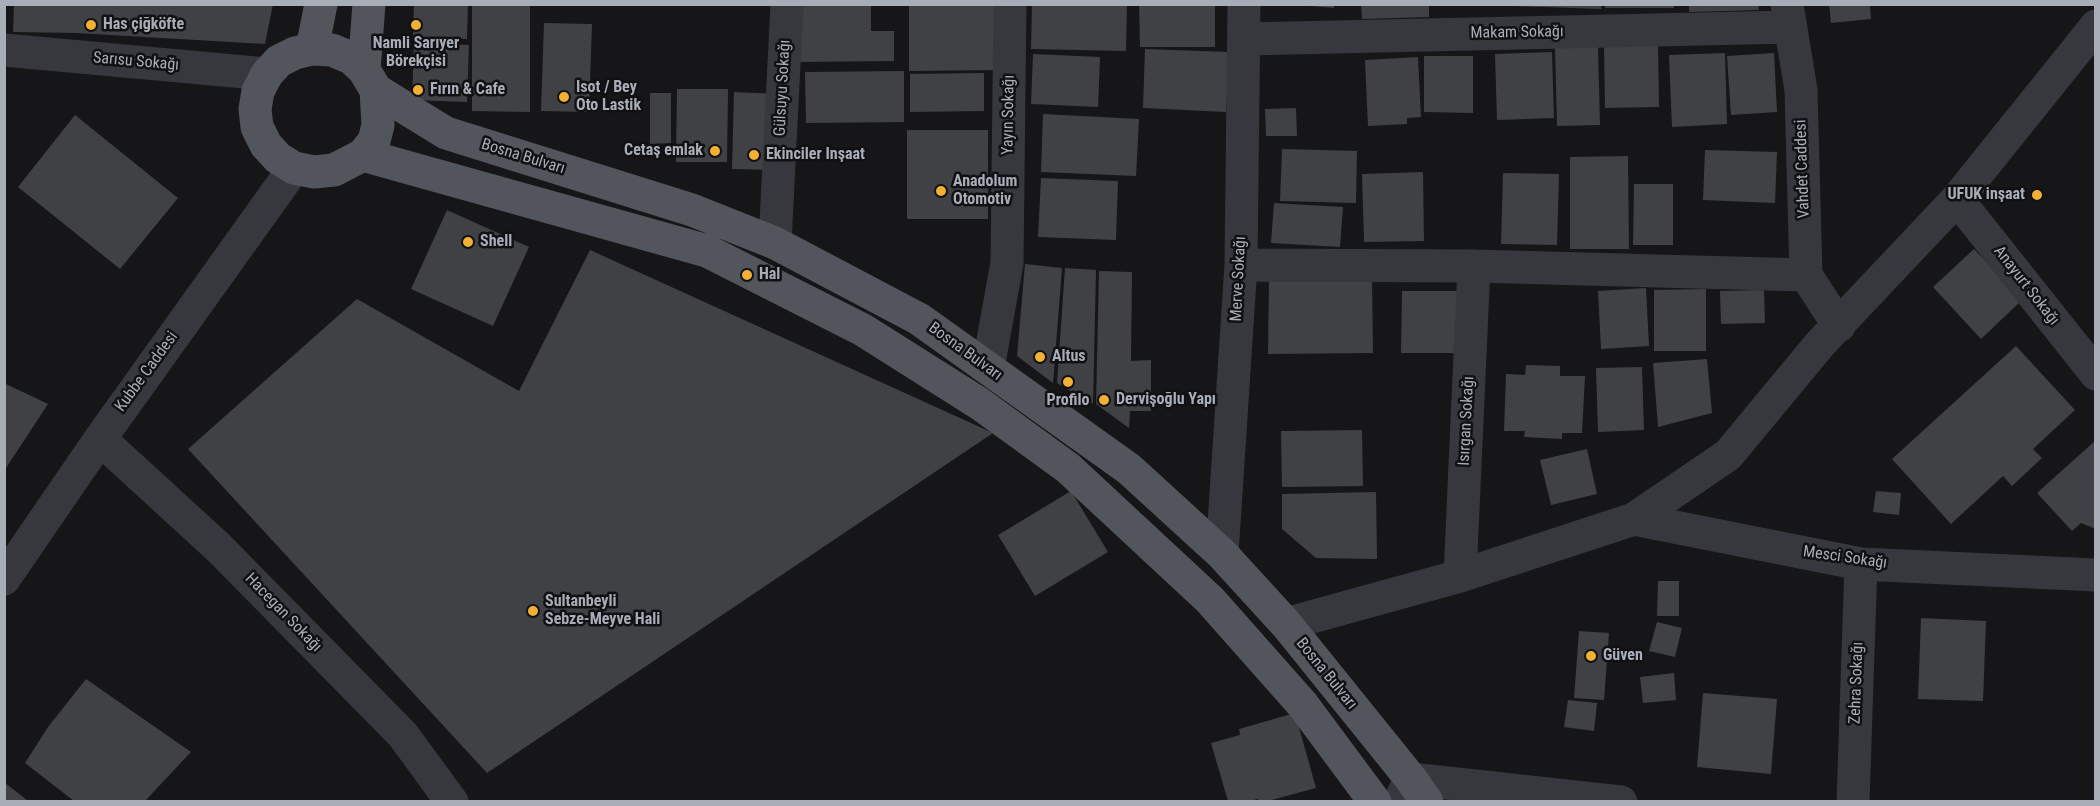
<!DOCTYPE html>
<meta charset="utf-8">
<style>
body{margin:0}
#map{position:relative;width:2100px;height:806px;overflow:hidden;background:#161618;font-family:"Roboto Condensed",sans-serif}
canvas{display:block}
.frame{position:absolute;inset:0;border:6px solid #a8adb8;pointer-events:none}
</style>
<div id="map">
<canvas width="2100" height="806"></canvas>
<div class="frame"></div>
</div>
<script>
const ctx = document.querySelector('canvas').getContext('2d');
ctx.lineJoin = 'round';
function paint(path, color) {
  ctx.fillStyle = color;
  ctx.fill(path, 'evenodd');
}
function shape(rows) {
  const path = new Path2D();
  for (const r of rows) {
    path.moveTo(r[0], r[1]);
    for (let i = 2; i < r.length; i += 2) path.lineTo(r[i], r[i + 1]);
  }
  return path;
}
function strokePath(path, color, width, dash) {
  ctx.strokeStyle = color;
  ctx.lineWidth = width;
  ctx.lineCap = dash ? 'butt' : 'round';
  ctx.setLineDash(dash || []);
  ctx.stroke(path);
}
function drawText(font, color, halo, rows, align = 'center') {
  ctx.font = font + ' "Roboto Condensed",sans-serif';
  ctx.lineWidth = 5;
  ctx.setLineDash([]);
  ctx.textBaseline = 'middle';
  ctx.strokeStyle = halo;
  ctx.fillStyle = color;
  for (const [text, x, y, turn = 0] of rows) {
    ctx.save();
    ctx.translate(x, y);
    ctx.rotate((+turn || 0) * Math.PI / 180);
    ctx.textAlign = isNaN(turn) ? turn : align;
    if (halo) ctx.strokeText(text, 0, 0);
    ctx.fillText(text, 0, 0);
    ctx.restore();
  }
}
const building = shape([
 [14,4,273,4,265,44,76,33,13,32],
 [414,4,468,4,467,39,413,37],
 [472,4,530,4,530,112,472,111],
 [799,4,871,4,871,31,894,31,894,61,799,62],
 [909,4,996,4,996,70,909,71],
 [1032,4,1127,4,1126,51,1031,49],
 [1139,4,1215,4,1215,47,1140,47],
 [1311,4,1334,4,1334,8,1311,6],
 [1361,4,1429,4,1429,17,1362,19],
 [1513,4,1601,4,1601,9,1513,6],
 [1605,4,1674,4,1674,8,1605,8],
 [1689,4,1758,4,1759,10,1689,12],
 [1829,4,1870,4,1871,19,1831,23],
 [544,23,592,24,589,112,541,111],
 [414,43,469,45,467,102,412,100],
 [1658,45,1659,107,1605,108,1604,46],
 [1555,47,1598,47,1600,125,1557,126],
 [1145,49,1229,52,1226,112,1143,108],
 [1552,52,1554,118,1497,120,1495,54],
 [1725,53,1727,124,1672,127,1669,55],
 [1774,53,1777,112,1731,115,1727,56],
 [1033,54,1100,57,1098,107,1031,104],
 [1424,56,1473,56,1473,113,1424,112],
 [1418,57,1421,117,1407,118,1407,124,1368,126,1365,60],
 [904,71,904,122,806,123,805,72],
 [984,73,984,111,910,112,910,74],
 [677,89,728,89,727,162,676,162],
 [734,92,777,94,775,170,732,169],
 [650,93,671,93,671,143,650,144],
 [1296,108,1297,136,1266,136,1265,109],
 [1043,114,1139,119,1136,176,1041,172],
 [75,115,178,198,120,269,18,187],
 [907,130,988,130,988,219,907,219],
 [1282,149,1357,151,1356,203,1280,201],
 [1705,150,1777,152,1775,203,1703,200],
 [1628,156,1629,249,1570,249,1570,157],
 [1423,172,1424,241,1364,242,1362,174],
 [1503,173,1559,174,1557,245,1501,244],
 [1041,178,1118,181,1116,240,1038,237],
 [1634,184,1673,184,1673,245,1633,245],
 [1274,203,1343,207,1340,247,1271,243],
 [447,210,529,247,493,326,411,289],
 [1974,249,2022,300,1981,339,1933,287],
 [590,250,993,433,487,773,188,449,357,299,519,391],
 [1025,264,1062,268,1053,383,1017,356],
 [1065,268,1096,270,1093,404,1057,383],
 [1099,271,1132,272,1131,361,1151,360,1151,411,1130,411,1129,428,1096,404],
 [1372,277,1373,353,1268,354,1269,278],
 [1646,288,1649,346,1601,349,1598,291],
 [1706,289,1706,351,1654,351,1654,290],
 [1764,290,1765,323,1721,324,1720,291],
 [1402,291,1459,291,1458,353,1401,353],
 [2016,346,2075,410,2033,449,2042,458,2012,486,2003,476,1951,524,1892,459],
 [1707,359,1712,413,1658,427,1653,363],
 [1526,365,1560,366,1560,376,1585,376,1582,433,1562,433,1562,439,1524,437,1525,431,1504,431,1506,374,1525,375],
 [1642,367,1644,430,1598,432,1596,368],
 [4,383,48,404,4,471],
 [1362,430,1363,486,1282,487,1281,431],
 [2096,440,2096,529,2081,523,2072,531,2037,493],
 [1587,449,1597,494,1551,505,1540,460],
 [1071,491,1108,552,1035,596,998,535],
 [1876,491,1901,493,1899,515,1873,512],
 [1376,492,1377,559,1316,558,1282,529,1282,494],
 [1658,581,1679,581,1679,616,1657,616],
 [1921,618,1986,621,1983,701,1918,699],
 [1657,622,1682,628,1675,657,1649,651],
 [1579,631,1609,633,1604,700,1574,698],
 [1674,673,1676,700,1643,703,1640,677],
 [86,679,191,752,145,801,74,801,25,763,48,727],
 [1703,693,1777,699,1771,774,1697,767],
 [1568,700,1597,703,1594,731,1564,727],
 [1295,713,1316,788,1268,801,1259,801,1258,799,1249,801,1228,801,1211,743,1240,735,1239,729],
 [4,782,28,801,4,801]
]);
const minor = shape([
 [1787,5,1801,90,1806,275,1839,326],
 [1244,39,1791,27],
 [4,50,267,74],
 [1957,199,2096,374],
 [775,243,787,4],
 [1241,265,1474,266,1806,275],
 [988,368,1007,263,1010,4],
 [100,439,219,548,403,735,452,802],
 [1634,519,1861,564,2096,575],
 [1222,554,1241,265,1244,4],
 [1460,576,1474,266],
 [4,579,100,439,294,168],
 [1286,624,1460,576,1634,519,1728,455,1820,344,1957,199,2096,26],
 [1399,802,1411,779,1621,802],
 [1853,802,1861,564]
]);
const major = shape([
 [312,49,332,50,351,58,364,70,376,90,378,125,374,141,363,155,334,170,314,172,294,168,278,158,266,145,257,127,255,109,258,91,267,74,279,61,295,53,312,49],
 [312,49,321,4],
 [364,70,369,4],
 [376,90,446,133,692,210,775,243,919,319,1129,469,1222,554,1286,624,1411,779,1427,802],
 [363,155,707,251,863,330,980,404,1068,468,1210,600,1303,705,1375,802]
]);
const markers = [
 [91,25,6,"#f2b134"],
 [416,25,6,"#f2b134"],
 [418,90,6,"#f2b134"],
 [564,97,6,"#f2b134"],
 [715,151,6,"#f2b134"],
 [754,155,6,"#f2b134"],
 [941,191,6,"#f2b134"],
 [2037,195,6,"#f2b134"],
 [468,242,6,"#f2b134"],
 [747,275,6,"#f2b134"],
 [1040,357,6,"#f2b134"],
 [1068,382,6,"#f2b134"],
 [1104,400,6,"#f2b134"],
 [533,611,6,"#f2b134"],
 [1591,656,6,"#f2b134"]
];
const poiNames = [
 ["Has çiğköfte",103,25],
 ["Namli Sarıyer",416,44,"center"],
 ["Börekçisi",416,62,"center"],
 ["Isot / Bey",576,88],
 ["Oto Lastik",576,106],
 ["Fırın & Cafe",430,90],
 ["Cetaş emlak",703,151,"right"],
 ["Ekinciler Inşaat",766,155],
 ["Anadolum",953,182],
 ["Otomotiv",953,200],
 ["UFUK inşaat",2025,195,"right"],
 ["Shell",480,242],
 ["Hal",759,275],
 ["Altus",1052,357],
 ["Dervişoğlu Yapı",1116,400],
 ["Profilo",1068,401,"center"],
 ["Sultanbeyli",545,602],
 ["Sebze-Meyve Hali",545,620],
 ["Güven",1603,656]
];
const streetNames = [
 ["Makam Sokağı",1517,33,-1],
 ["Sarısu Sokağı",136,62,5],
 ["Gülsuyu Sokağı",783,88,-87],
 ["Yayın Sokağı",1009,115,-89],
 ["Bosna Bulvarı",523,157,17],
 ["Vahdet Caddesi",1803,169,-92],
 ["Merve Sokağı",1239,279,-87],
 ["Anayurt Sokağı",2026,286,52],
 ["Bosna Bulvarı",965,352,36],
 ["Kubbe Caddesi",147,372,-54],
 ["Isırgan Sokağı",1467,421,-87],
 ["Mesci Sokağı",1845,558,8],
 ["Hacegan Sokağı",283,613,46],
 ["Bosna Bulvarı",1326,674,51],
 ["Zehra Sokağı",1857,683,-88]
];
paint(building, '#404145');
strokePath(minor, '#37383d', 33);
strokePath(major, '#53555c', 33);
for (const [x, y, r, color] of markers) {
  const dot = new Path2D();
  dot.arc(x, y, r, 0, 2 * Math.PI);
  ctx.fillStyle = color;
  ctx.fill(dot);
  strokePath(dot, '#111113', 2);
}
drawText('bold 16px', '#a8adb8', '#111113', poiNames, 'left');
drawText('16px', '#a8adb8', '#111113', streetNames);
</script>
